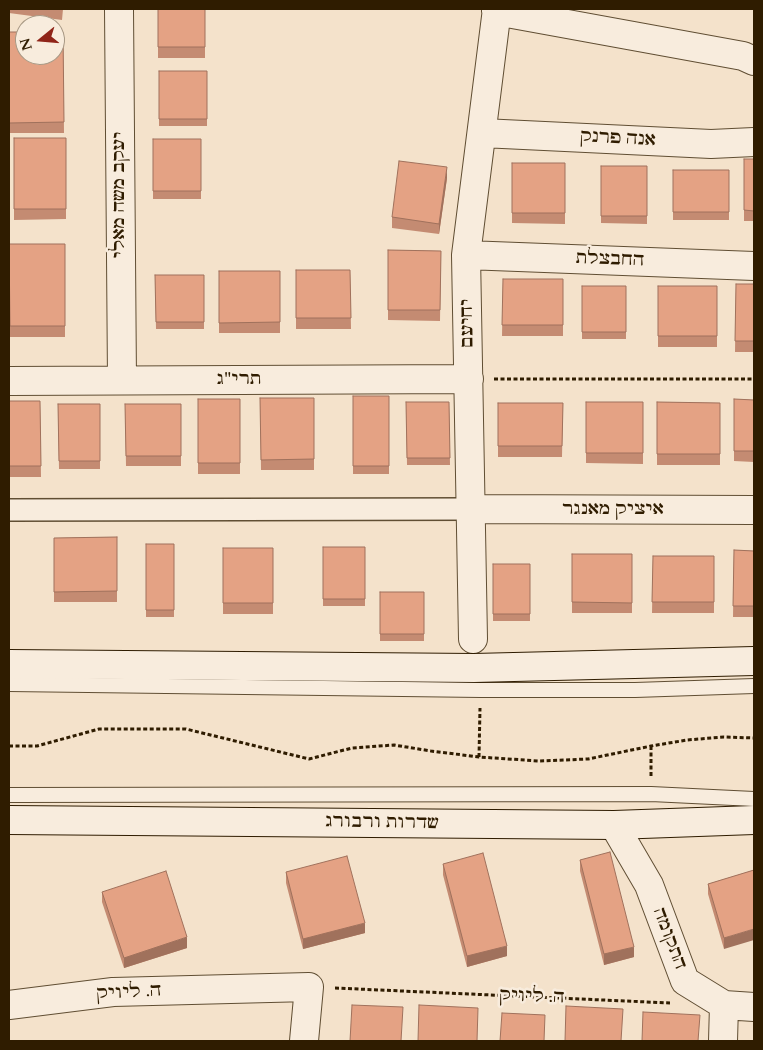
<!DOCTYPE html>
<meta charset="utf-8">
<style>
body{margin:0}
#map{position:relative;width:763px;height:1050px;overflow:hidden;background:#f4e2cb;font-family:Cardo,serif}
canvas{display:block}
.frame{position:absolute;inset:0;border:10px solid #2f1c00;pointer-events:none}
.north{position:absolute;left:15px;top:15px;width:50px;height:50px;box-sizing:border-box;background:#f8ecdd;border:1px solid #a89985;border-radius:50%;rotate:253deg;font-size:14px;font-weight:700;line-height:20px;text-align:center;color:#2f1c00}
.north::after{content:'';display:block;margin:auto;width:18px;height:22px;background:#8f2418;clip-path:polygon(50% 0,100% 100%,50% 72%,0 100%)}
</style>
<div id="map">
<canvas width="763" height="1050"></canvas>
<div class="frame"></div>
<div class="north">N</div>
</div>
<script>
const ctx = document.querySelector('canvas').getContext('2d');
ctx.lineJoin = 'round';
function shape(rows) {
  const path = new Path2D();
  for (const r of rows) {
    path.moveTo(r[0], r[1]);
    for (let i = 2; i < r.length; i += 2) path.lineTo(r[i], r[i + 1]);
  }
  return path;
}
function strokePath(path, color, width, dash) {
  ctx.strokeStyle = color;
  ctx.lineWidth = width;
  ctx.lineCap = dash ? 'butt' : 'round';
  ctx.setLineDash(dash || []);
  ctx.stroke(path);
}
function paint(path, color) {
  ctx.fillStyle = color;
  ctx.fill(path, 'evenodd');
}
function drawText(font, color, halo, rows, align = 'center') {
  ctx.font = font + ' Cardo,"Frank Ruhl Libre",serif';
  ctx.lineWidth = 5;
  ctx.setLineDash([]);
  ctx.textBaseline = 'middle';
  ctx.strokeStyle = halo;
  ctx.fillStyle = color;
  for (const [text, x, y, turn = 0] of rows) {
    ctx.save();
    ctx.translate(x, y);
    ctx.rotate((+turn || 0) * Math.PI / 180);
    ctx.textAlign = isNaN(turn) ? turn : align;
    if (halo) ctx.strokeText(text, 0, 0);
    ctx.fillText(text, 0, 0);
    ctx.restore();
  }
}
const path = shape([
 [494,379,754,379],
 [9,746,37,746,99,729,186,729,309,759,352,748,394,745,431,751,479,757,539,761,588,759,651,746,687,740,724,737,754,738],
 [651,746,651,776],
 [479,757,480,708],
 [335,988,670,1003]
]);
const service = shape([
 [9,684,481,690,635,690,754,686],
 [9,795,651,794,754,799]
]);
const pedestrian = shape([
 [9,510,471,509]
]);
const minor = shape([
 [119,9,122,380],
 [496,11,743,56,754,61],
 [482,133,711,144,754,142],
 [466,255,754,266],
 [9,381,469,379],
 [471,509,754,510],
 [473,639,466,255,497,9],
 [614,825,649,885,685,981,724,1005,723,1041],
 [9,1005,113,992,309,987,304,1041],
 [724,1005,754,1007]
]);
const secondary = shape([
 [9,664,474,668,754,661],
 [9,820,614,825,754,820]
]);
const wall = shape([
 [9,9,63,9,62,20,9,13],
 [158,9,205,9,205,58,158,58],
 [9,32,63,32,64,133,9,133],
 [159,71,207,71,207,126,159,126],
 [14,138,66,138,66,219,14,220],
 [153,139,201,139,201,199,153,199],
 [744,159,754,159,754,221,744,221],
 [512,163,565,163,565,224,512,223],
 [601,166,647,166,647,224,601,223],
 [673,170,729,170,729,220,673,220],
 [447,178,439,234,392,228,392,217],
 [9,244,65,244,65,337,10,337],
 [388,250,441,251,440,321,388,320],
 [296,270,350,270,351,329,296,329],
 [219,271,280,271,280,333,219,333],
 [155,275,204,275,204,329,156,329],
 [503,279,563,279,563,336,502,336],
 [736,284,754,284,754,352,735,352],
 [582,286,626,286,626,339,582,339],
 [658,286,717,286,717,347,658,347],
 [353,396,389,396,389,474,353,474],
 [260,398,314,398,314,470,261,470],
 [198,399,240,399,240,474,198,474],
 [734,399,754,400,754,462,734,461],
 [9,401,40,401,41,477,9,477],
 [406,402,449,402,450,465,407,465],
 [586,402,643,402,643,464,586,463],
 [657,402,720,403,720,465,657,465],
 [498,403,563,403,562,457,498,457],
 [58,404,100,404,100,469,59,469],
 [125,404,181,404,181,466,126,466],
 [117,537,117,602,54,602,54,538],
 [146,544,174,544,174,617,146,617],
 [323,547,365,547,365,606,323,606],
 [223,548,273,548,273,614,223,614],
 [734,550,754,551,754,617,733,617],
 [572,554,632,554,632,613,572,613],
 [653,556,714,556,714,613,652,613],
 [493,564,530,564,530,621,493,621],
 [380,592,424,592,424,641,380,641],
 [580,860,634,957,604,965,580,871],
 [443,864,507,956,467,967,443,875],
 [754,870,724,949,708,894,708,884],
 [286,872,365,933,303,949,286,883],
 [102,892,187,948,124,968,102,902]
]);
const shadedWall = shape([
 [447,167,447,178,439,234,439,224],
 [365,923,365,933,303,949,303,939],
 [754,929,754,940,724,949,724,938],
 [187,937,187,948,124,968,124,958],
 [507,946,507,956,467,967,467,956],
 [634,947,634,957,604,965,604,954]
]);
const building = shape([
 [158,9,205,9,205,47,158,47,158,9],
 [9,32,25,32,25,55,55,55,55,32,63,32,64,122,9,123,9,32],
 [159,71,207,71,207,119,159,119,159,71],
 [14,138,66,138,66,209,14,209,14,138],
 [153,139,201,139,201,191,153,191,153,139],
 [744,159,754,159,754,211,744,210,744,159],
 [399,161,447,167,439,224,392,217,399,161],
 [512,163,565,163,565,213,512,213,512,163],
 [601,166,647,166,647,216,601,216,601,166],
 [673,170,729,170,729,212,673,212,673,170],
 [9,244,65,244,65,326,10,326,9,244],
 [388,250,441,251,440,310,388,310,388,250],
 [296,270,350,270,351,318,296,318,296,270],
 [219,271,280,271,280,322,219,323,219,271],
 [155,275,204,275,204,322,156,322,155,275],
 [503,279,563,279,563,325,502,325,503,279],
 [736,284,754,284,754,341,735,341,736,284],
 [582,286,626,286,626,332,582,332,582,286],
 [658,286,717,286,717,336,658,336,658,286],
 [353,396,389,396,389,466,353,466,353,396],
 [260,398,314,398,314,459,261,460,260,398],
 [198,399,240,399,240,463,198,463,198,399],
 [734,399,754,400,754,451,734,451,734,399],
 [9,401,40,401,41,466,9,466,9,401],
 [406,402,449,402,450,458,407,458,406,402],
 [586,402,643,402,643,453,586,453,586,402],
 [657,402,720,403,720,454,657,454,657,402],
 [498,403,563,403,562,446,498,446,498,403],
 [58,404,100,404,100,461,59,461,58,404],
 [125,404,181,404,181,456,126,456,125,404],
 [117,537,117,591,54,592,54,538,117,537],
 [146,544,174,544,174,610,146,610,146,544],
 [323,547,365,547,365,599,323,599,323,547],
 [223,548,273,548,273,603,223,603,223,548],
 [734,550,754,551,754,606,733,606,734,550],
 [572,554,632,554,632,603,572,602,572,554],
 [653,556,714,556,714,602,652,602,653,556],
 [493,564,530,564,530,614,493,614,493,564],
 [380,592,424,592,424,634,380,634,380,592],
 [610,852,634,947,604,954,580,860,610,852],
 [483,853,507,946,467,956,443,864,483,853],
 [347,856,365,923,303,939,286,872,347,856],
 [754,870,754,929,724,938,708,884,754,870],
 [166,871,187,937,124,958,102,892,166,871],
 [352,1005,403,1007,401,1041,350,1041,352,1005],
 [419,1005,478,1008,477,1041,418,1041,419,1005],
 [566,1006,623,1009,621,1041,565,1041,566,1006],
 [643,1012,700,1015,698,1041,642,1041,643,1012],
 [502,1013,545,1015,544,1041,500,1041,502,1013]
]);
const streetNames = [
 ["אנה פרנק",618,139,3],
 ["יעקב משה מאלי",120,195,-90],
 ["החבצלת",610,260,2],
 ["יחיעם",468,323,-91],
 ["תרי\"ג",239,380],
 ["איציק מאנגר",613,510],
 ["שדרות ורבורג",382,823,1],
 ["התקומה",669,939,69],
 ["ה. ליויק",129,993,-3],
 ["ה. ליויק",532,997,2]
];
strokePath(service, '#604e33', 16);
strokePath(pedestrian, '#604e33', 24);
strokePath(minor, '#604e33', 30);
strokePath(secondary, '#2f1c00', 30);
strokePath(path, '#2f1c00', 3, [4, 2.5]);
strokePath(service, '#f8ecdd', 14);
strokePath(pedestrian, '#f8ecdd', 21);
strokePath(minor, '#f8ecdd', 28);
strokePath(secondary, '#f8ecdd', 28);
paint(wall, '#c48b72');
paint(shadedWall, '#a0715c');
paint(building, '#e4a284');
strokePath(building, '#a0715c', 1);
drawText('18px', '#2f1c00', '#f8ecdd', streetNames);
</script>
